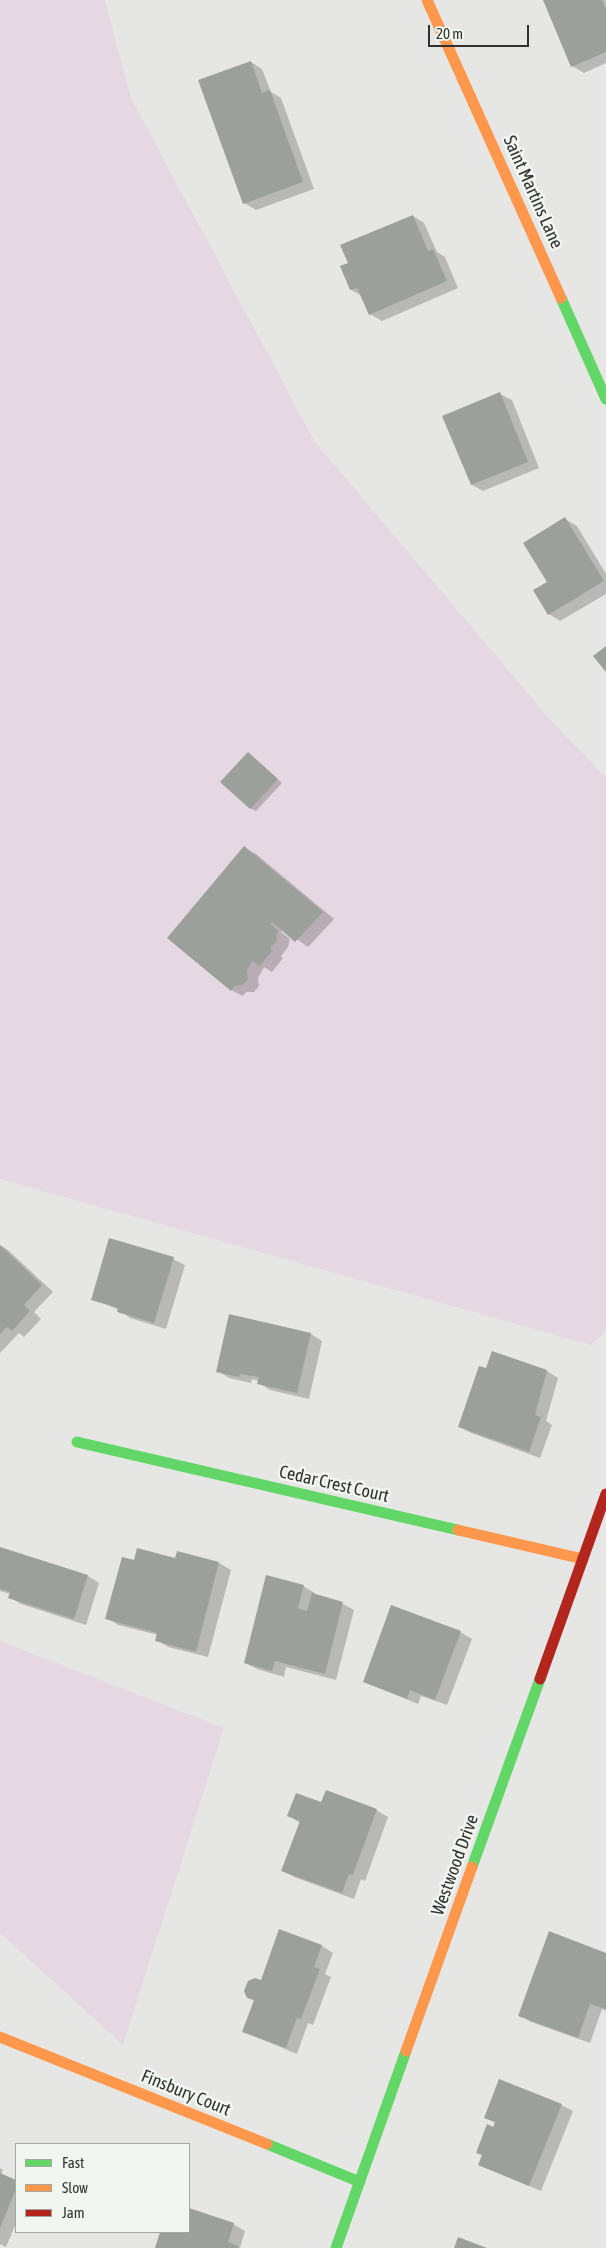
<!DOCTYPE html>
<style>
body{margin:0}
#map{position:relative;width:606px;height:2248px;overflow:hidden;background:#e6e7e5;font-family:"Asap Condensed",sans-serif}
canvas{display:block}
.legend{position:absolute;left:15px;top:2143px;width:175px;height:90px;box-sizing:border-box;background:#f2f6f1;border:1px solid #a4a8a4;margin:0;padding:6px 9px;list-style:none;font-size:15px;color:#303230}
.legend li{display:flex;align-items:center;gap:10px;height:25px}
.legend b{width:25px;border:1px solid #a4a8a4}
.scale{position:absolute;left:428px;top:25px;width:101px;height:22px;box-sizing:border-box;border:2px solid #303230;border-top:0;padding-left:6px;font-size:15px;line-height:18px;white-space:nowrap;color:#303230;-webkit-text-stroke:4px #f2f6f1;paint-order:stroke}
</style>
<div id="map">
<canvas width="606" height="2248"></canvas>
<ul class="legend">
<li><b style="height:6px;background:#63d668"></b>Fast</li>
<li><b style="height:6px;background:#ff974d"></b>Slow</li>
<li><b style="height:6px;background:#b3261e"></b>Jam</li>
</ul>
<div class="scale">20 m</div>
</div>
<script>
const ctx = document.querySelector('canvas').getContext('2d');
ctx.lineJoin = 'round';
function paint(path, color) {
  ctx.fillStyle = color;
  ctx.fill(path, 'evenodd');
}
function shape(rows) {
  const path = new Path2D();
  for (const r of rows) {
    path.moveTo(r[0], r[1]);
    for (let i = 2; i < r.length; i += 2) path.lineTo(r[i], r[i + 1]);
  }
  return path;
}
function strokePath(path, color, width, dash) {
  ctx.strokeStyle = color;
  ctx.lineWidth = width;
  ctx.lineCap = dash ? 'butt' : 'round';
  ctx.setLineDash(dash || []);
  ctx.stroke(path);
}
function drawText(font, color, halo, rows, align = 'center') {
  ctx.font = font + ' "Asap Condensed",sans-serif';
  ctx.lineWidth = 5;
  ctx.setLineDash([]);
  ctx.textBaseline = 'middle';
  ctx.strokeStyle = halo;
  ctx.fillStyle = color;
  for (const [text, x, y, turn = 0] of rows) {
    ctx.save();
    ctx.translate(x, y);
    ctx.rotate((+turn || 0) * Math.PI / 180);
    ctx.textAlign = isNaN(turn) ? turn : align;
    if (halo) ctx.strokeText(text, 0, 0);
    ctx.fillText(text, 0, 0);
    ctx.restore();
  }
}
const green = shape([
 [0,0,105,0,131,98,315,442,548,717,606,778,606,1331,591,1345,0,1179],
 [0,1641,224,1728,123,2045,0,1933]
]);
const shadow = shape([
 [545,0,606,0,606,63,584,73,572,66],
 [251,62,262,69,271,92,281,98,314,189,256,210,244,203],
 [413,216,424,223,437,252,445,257,458,288,382,321,370,314,362,296,351,290,349,263],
 [500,394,512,400,539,468,483,491,472,485],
 [565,519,577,526,606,574,606,594,560,621,549,614,549,582],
 [248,754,282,783,256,811,250,808],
 [244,848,256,854,334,919,308,947,283,929,281,932,290,939,288,947,281,956,283,958,272,972,264,967,258,978,259,986,254,992,246,992,243,996,231,990],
 [0,1245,8,1250,53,1292,34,1312,41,1319,24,1337,19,1333,0,1353],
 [173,1259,185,1265,166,1329,130,1318,119,1310,93,1299],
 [230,1316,311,1334,322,1341,309,1399,270,1390,259,1383,259,1381,252,1379,251,1383,229,1378,218,1371],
 [493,1352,547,1371,558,1378,546,1421,552,1425,540,1458,471,1433,460,1427,487,1370],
 [0,1549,88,1576,99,1583,86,1625,21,1604,9,1597,11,1594,0,1591],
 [178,1552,219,1563,231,1570,208,1657,168,1647,157,1640,158,1635,118,1625,107,1618,134,1561,176,1560],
 [303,1586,315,1593,314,1595,343,1604,354,1610,336,1680,286,1667,284,1677,257,1669,245,1663],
 [460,1632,472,1639,447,1705,421,1696,418,1704,365,1682],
 [322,1803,376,1810,388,1817,365,1881,361,1879,354,1899,294,1877,283,1871,300,1823,289,1816],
 [322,1946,333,1953,325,1974,331,1977,313,2025,308,2023,297,2054,244,2032,255,2001,248,1997,262,1982],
 [606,1954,606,2011,602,2009,590,2043,531,2022,519,2015],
 [561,2105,573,2111,541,2191,479,2165,496,2123,486,2118],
 [0,2168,3,2170,1,2175,16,2181,16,2223,6,2247,0,2244],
 [189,2209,233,2224,245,2231,240,2248,156,2248,161,2232,189,2232]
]);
const building = shape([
 [543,0,602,0,606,9,606,52,571,67],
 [251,61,262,93,270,90,303,182,243,204,198,80],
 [413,215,428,251,433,249,447,281,369,315,357,288,350,290,340,266,348,263,340,245],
 [500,392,528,462,471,485,442,416],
 [565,517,604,581,548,615,533,590,547,582,523,543],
 [606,646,606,672,593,656],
 [248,752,278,779,250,809,220,782],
 [244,846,323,912,295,942,272,922,270,924,279,931,276,935,277,940,270,949,272,951,259,966,252,960,247,971,248,979,243,985,234,986,231,991,167,938],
 [109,1238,174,1257,154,1323,117,1312,118,1308,91,1300],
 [0,1245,42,1285,24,1305,30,1311,12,1331,7,1327,0,1334],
 [229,1314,311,1333,297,1393,257,1384,259,1377,240,1374,239,1377,216,1372],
 [492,1351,547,1370,535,1415,541,1417,529,1452,458,1427,479,1366,486,1368],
 [0,1547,88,1575,74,1619,8,1598,10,1592,0,1589],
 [137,1548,175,1558,177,1551,219,1562,196,1652,155,1641,157,1633,105,1619,122,1557,134,1560],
 [266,1575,304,1585,298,1608,307,1611,312,1593,343,1602,325,1674,275,1661,272,1671,244,1663],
 [391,1605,461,1631,435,1700,410,1690,407,1699,363,1682],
 [326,1790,377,1809,353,1875,349,1874,342,1893,281,1871,300,1821,287,1816,296,1793,321,1802],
 [279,1929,322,1945,314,1967,320,1969,301,2019,297,2018,286,2048,242,2032,254,2000,247,1998,244,1991,248,1981,255,1978,261,1980],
 [549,1931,606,1953,606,2007,605,2009,590,2004,578,2038,518,2016],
 [499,2079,562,2104,529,2186,478,2165,482,2155,476,2153,487,2124,493,2127,495,2122,484,2118],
 [0,2173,16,2180,16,2189,0,2228],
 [189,2208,234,2223,228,2242,238,2246,238,2248,155,2248,160,2232,189,2232],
 [458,2237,487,2248,454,2248]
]);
const fast = shape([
 [561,298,606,399],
 [77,1442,458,1530],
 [472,1867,540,1679],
 [267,2144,360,2182],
 [336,2248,406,2051]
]);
const slow = shape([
 [427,0,561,298],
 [458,1530,583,1559],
 [0,2037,267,2144],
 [406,2051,472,1867]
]);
const jam = shape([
 [540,1679,606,1494]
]);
const streetNames = [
 ["Saint Martins Lane",533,192,66],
 ["Cedar Crest Court",334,1484,13],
 ["Westwood Drive",455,1865,-70],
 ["Finsbury Court",186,2093,22]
];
paint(green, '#e6d8e3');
paint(shadow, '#0003');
paint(building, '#9ba19a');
strokePath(fast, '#63d668', 11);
strokePath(slow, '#ff974d', 11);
strokePath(jam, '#b3261e', 11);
drawText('18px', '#303230', '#f2f6f1', streetNames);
</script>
